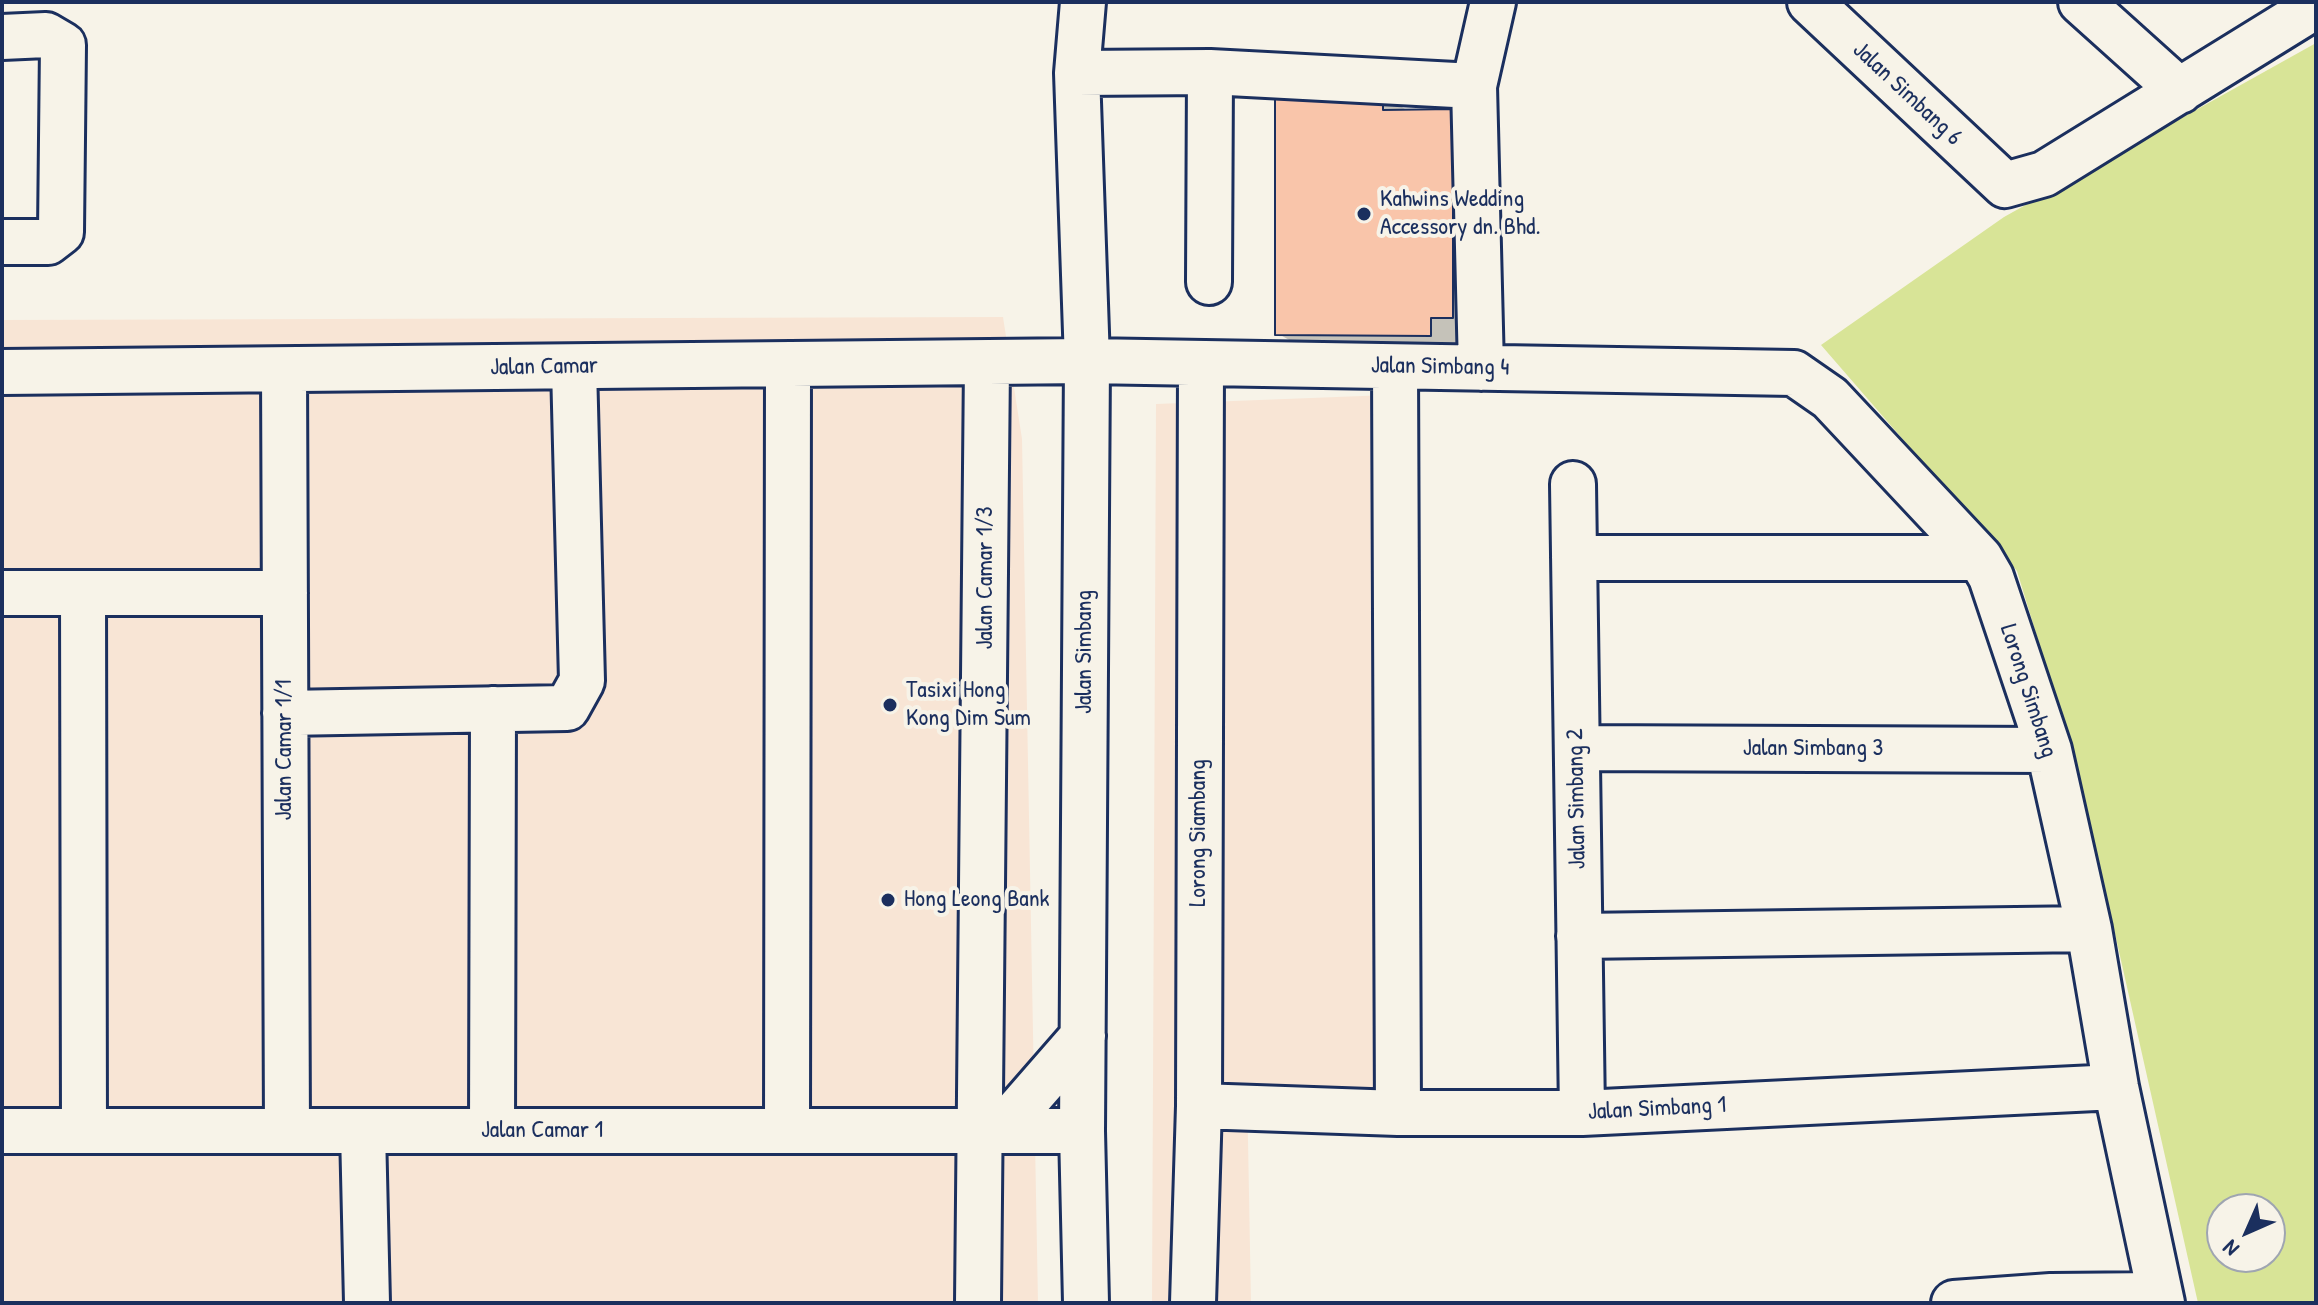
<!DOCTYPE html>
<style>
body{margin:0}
#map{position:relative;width:2318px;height:1305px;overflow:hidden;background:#f7f3e8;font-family:"Patrick Hand",sans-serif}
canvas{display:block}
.frame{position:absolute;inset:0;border:4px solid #1b2f5e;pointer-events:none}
.north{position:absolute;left:2206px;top:1193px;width:80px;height:80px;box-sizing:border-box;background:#f7f3e8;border:2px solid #9fa5b1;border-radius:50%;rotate:225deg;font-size:22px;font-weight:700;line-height:32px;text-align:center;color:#1b2f5e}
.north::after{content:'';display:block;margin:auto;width:28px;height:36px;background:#1b2f5e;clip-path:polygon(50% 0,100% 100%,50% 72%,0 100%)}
</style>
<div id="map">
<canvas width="2318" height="1305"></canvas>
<div class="frame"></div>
<div class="north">N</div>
</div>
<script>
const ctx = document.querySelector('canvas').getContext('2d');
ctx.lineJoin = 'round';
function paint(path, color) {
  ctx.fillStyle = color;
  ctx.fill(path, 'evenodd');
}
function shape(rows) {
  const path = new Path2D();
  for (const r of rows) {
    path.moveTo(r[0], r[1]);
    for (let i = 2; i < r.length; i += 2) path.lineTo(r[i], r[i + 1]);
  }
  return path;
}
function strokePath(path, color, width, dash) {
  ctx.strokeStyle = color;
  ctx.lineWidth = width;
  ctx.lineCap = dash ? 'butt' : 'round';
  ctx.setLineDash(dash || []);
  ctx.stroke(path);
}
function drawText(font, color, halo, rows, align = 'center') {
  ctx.font = font + ' "Patrick Hand",sans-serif';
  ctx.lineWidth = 8;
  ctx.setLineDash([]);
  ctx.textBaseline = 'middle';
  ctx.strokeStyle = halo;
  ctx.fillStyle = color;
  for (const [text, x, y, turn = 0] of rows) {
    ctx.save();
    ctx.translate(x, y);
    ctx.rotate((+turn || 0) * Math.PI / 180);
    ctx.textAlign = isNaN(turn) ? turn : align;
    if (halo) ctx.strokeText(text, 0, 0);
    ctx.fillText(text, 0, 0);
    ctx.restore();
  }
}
const built = shape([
 [1003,317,1022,439,1038,1303,2,1303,2,320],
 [1414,394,1413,1093,1247,1086,1251,1303,1152,1303,1156,404]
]);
const green = shape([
 [2316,43,2316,1303,2198,1303,2080,778,2017,571,1821,345,2004,217],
 [2222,1209,2270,1209,2270,1257,2222,1257]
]);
const shadow = shape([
 [1382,95,1410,112,1452,111,1470,357,1317,356,1277,333]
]);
const building = shape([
 [1275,93,1383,93,1383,110,1453,109,1453,318,1431,318,1431,336,1275,335,1275,93]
]);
const minor = shape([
 [1083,2,1077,73,1087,361,1082,1131,1086,1303],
 [1810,2,2005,185,2044,174,2316,6],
 [2081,2,2180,91],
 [2,37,46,35,63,45,61,232,48,242,2,242],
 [1077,73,1210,72,1474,86],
 [1209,282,1210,72],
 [1395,367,1398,1113],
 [1481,368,1474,86,1493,2],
 [284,370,287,1131],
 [2,372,1087,361,1794,373,1830,398,1980,558,1991,577,2049,750,2089,929,2116,1087,2162,1303],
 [1573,484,1582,1113],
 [1574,558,1980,558],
 [2,593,285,593],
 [83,593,84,1131],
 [285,713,567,708,582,681,574,367],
 [1577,748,2049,750],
 [1579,936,2089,929],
 [1199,1106,1398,1113,1582,1113,2116,1087],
 [981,1130,1015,1114,1083,1036],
 [2,1131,1082,1131],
 [363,1131,367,1303],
 [492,1131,493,709],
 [787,1131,788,365],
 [978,1303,987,363],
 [1193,1303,1199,1106,1201,363],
 [1954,1303,2051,1296,2160,1295]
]);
const markers = [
 [1364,214,8,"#1b2f5e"],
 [890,705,8,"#1b2f5e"],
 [888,900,8,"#1b2f5e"]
];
const streetNames = [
 ["Jalan Simbang 6",1907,94,43],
 ["Jalan Camar",544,367,-1],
 ["Jalan Simbang 4",1440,367,1],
 ["Jalan Camar 1/3",986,578,-90],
 ["Jalan Simbang",1085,652,-90],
 ["Lorong Simbang",2028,691,72],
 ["Jalan Simbang 3",1813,749],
 ["Jalan Camar 1/1",285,750,-90],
 ["Jalan Simbang 2",1577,799,-91],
 ["Lorong Siambang",1199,833,-90],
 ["Jalan Simbang 1",1657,1109,-3],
 ["Jalan Camar 1",542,1131]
];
const poiNames = [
 ["Kahwins Wedding",1380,200],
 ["Accessory dn. Bhd.",1380,228],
 ["Tasixi Hong",906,691],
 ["Kong Dim Sum",906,719],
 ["Hong Leong Bank",904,900]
];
paint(built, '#f8e5d5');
paint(green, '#d8e497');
paint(shadow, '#0003');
paint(building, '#f9c5aa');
strokePath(building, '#1b2f5e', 2);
strokePath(minor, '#1b2f5e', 50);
strokePath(minor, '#f7f3e8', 44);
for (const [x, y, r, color] of markers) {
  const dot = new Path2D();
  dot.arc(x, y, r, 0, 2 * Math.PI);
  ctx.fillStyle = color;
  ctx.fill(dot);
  strokePath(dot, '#f7f3e8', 3);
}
drawText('24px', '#1b2f5e', '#f7f3e8', streetNames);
drawText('24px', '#1b2f5e', '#f7f3e8', poiNames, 'left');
</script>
